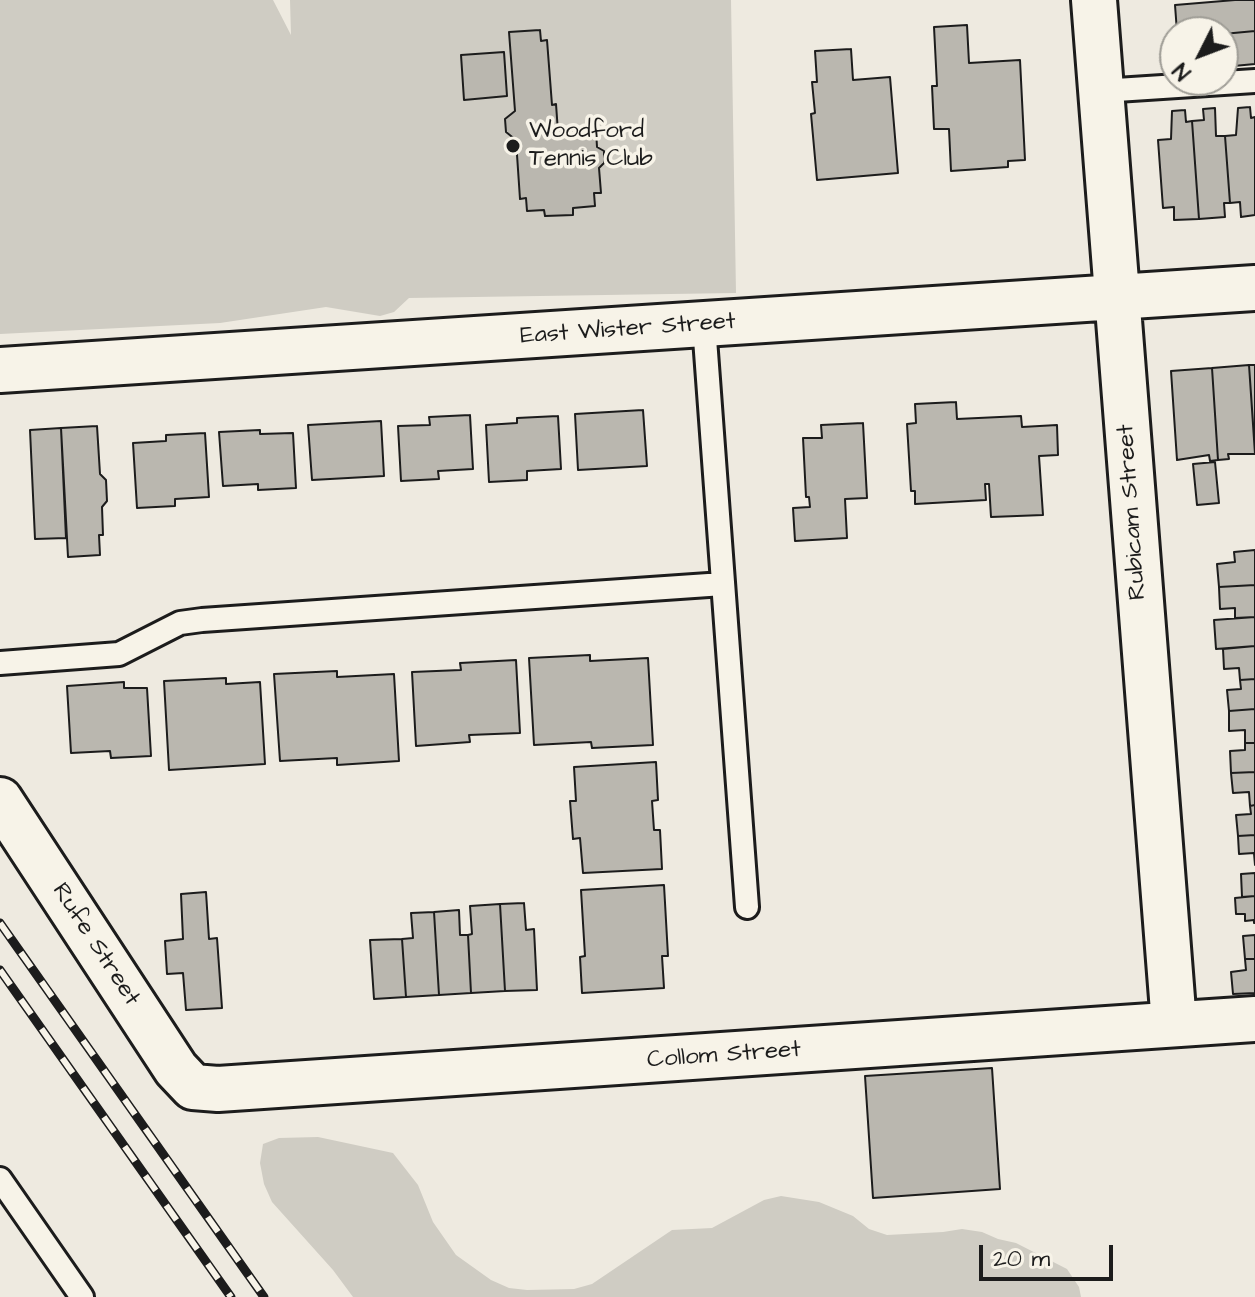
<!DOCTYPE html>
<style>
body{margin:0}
#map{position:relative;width:1255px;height:1297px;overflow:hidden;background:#eeeae0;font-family:"Architects Daughter",sans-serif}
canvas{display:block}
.north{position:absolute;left:1159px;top:16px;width:80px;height:80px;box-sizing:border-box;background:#f7f3e8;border:2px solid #9f9d96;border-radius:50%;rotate:228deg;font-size:22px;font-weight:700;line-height:32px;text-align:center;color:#1c1c1c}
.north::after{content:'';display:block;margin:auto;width:28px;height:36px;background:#1c1c1c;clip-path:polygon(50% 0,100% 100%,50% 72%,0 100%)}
.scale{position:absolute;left:979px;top:1245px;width:134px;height:36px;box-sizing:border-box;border:4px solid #1c1c1c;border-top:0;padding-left:10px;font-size:24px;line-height:28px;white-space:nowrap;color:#1c1c1c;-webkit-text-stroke:6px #f7f3e8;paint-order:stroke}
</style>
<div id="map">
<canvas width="1255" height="1297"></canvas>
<div class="north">N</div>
<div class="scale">20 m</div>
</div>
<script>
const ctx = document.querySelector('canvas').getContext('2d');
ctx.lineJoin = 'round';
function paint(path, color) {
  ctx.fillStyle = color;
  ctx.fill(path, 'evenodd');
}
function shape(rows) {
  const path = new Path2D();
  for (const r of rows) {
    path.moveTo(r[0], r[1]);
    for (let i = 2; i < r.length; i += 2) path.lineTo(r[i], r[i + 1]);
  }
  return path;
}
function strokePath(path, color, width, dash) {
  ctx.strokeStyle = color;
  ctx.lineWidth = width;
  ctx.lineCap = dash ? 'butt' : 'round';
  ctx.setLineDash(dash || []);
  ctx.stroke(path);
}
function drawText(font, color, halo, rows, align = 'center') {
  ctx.font = font + ' "Architects Daughter",sans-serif';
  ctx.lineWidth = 7;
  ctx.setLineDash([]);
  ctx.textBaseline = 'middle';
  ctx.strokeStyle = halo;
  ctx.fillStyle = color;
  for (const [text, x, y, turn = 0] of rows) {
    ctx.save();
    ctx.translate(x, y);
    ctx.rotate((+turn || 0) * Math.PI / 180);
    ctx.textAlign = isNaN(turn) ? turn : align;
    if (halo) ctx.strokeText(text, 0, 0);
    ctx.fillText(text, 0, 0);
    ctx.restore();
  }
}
const green = shape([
 [0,0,273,0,291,35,290,0,731,0,736,293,409,298,394,312,380,316,326,307,220,323,0,334],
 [318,1137,393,1153,418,1185,433,1222,456,1255,491,1280,509,1288,527,1290,574,1289,592,1284,672,1230,712,1228,764,1200,781,1196,819,1202,853,1216,869,1229,887,1235,943,1232,962,1229,982,1232,998,1239,1016,1243,1067,1269,1079,1287,1081,1297,353,1297,333,1270,272,1202,264,1184,260,1163,263,1144,279,1138]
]);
const building = shape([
 [1235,0,1255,0,1255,31,1223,34,1177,32,1175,5,1235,0],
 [967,25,969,63,1020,60,1025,160,1008,161,1008,167,951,171,949,129,934,129,932,86,937,86,934,27,967,25],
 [540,30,541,41,547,40,552,105,556,104,558,132,596,130,597,147,604,151,604,163,599,168,601,193,594,193,595,206,573,208,573,215,545,216,544,210,527,211,526,198,520,199,516,140,506,132,505,119,515,111,509,32,540,30],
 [1255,31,1255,64,1223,67,1223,34,1255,31],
 [851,49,853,80,890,77,898,173,817,180,811,114,815,113,812,82,817,82,815,51,851,49],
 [504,52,507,96,464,100,461,55,504,52],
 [1250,107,1251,118,1255,117,1255,215,1241,217,1240,202,1230,203,1225,136,1236,135,1238,108,1250,107],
 [1215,108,1216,136,1225,136,1230,203,1224,203,1225,217,1199,219,1192,121,1204,120,1203,109,1215,108],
 [1185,110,1186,122,1192,121,1199,219,1174,220,1174,207,1163,208,1158,140,1171,139,1172,111,1185,110],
 [1249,365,1255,454,1228,454,1229,459,1218,460,1212,368,1249,365],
 [1249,365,1255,365,1255,452,1249,365],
 [1212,368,1218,460,1210,461,1209,455,1177,460,1171,371,1212,368],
 [956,402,957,419,1021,416,1022,427,1057,425,1058,455,1039,456,1043,515,991,517,989,484,985,484,986,500,915,504,915,491,911,491,907,424,916,423,915,404,956,402],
 [643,410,647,466,578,470,575,414,643,410],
 [470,415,473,469,438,471,439,479,401,481,398,426,430,425,429,417,470,415],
 [558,416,561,469,527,471,527,480,489,482,486,425,517,423,517,418,558,416],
 [381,421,384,476,312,480,308,425,381,421],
 [863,423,867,498,845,499,847,538,795,541,793,508,810,507,809,497,806,497,803,438,822,438,821,425,863,423],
 [97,426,100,474,106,480,107,501,102,507,103,535,99,535,100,555,68,557,61,428,97,426],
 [61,428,66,538,35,539,30,430,61,428],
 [260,430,260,434,293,433,296,488,258,490,258,484,223,486,219,432,260,430],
 [205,433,209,497,175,499,175,506,137,508,133,443,166,441,166,435,205,433],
 [1215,462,1219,503,1197,505,1193,464,1215,462],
 [1255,550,1255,585,1219,587,1217,564,1235,562,1234,552,1255,550],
 [1255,585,1255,617,1235,618,1235,608,1220,609,1219,587,1255,585],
 [1255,617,1255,646,1216,649,1214,620,1255,617],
 [1255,646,1255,679,1240,680,1239,668,1224,669,1223,649,1255,646],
 [590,655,590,661,648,658,653,745,592,748,591,742,534,745,529,658,590,655],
 [516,660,520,733,469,735,470,742,416,746,412,672,461,670,460,663,516,660],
 [337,671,337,677,394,674,399,761,337,765,337,758,280,761,274,674,337,671],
 [226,678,226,684,260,682,265,764,169,770,164,681,226,678],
 [1255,679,1255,709,1229,711,1227,690,1241,689,1240,680,1255,679],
 [124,682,124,688,147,688,151,756,111,758,110,751,71,753,67,686,124,682],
 [1255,709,1255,743,1245,743,1245,730,1229,731,1229,711,1255,709],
 [1245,743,1255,743,1255,772,1231,773,1230,751,1245,750,1245,743],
 [656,762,658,800,652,801,654,830,660,830,662,869,583,873,580,838,573,839,570,801,576,801,574,767,656,762],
 [1255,772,1255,805,1250,806,1249,792,1233,793,1231,773,1255,772],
 [1255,805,1255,835,1238,836,1236,815,1251,814,1250,806,1255,805],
 [1255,835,1255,865,1254,853,1239,854,1238,836,1255,835],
 [1255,873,1255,896,1242,897,1241,874,1255,873],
 [664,885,668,956,662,956,664,988,582,993,580,957,585,956,581,890,664,885],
 [206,892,209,939,217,938,222,1008,186,1010,183,973,167,974,165,941,183,939,181,894,206,892],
 [1255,896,1255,923,1254,923,1254,920,1245,921,1245,914,1236,914,1235,898,1255,896],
 [524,903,526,930,534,929,537,990,505,991,500,904,524,903],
 [500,904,505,991,471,993,468,935,472,934,470,906,500,904],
 [459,910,460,935,468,935,471,993,439,995,434,912,459,910],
 [434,912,439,995,406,997,402,939,413,938,411,913,434,912],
 [1255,935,1255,959,1245,959,1243,936,1255,935],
 [402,939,406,997,374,999,370,940,402,939],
 [1245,959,1255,959,1255,993,1233,994,1231,972,1246,970,1245,959],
 [992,1068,1000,1189,873,1198,865,1076,992,1068]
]);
const service = shape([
 [1101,91,1255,81],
 [704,325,747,907],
 [0,663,119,654,180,623,202,620,723,584],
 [0,1179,82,1297]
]);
const minor = shape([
 [1094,0,1174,1024],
 [0,370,1255,288],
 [0,800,176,1069,193,1087,218,1089,1255,1019]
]);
const rail = shape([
 [0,923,264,1297],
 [0,970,231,1297]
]);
const markers = [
 [513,146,8,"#1c1c1c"]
];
const poiNames = [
 ["Woodford",529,132],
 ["Tennis Club",529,160]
];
const streetNames = [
 ["East Wister Street",628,330,-4],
 ["Rubicam Street",1133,512,-94],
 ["Rufe Street",95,945,57],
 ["Collom Street",724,1056,-4]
];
paint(green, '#cfccc3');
paint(building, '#bab7af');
strokePath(building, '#1c1c1c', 2);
strokePath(service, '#1c1c1c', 28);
strokePath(minor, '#1c1c1c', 50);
strokePath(service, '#f7f3e8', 22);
strokePath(minor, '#f7f3e8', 44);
strokePath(rail, '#1c1c1c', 9);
strokePath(rail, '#f7f3e8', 6, [18]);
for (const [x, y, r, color] of markers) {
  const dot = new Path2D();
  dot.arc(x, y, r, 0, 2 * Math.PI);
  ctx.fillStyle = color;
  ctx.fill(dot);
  strokePath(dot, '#f7f3e8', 3);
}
drawText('24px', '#1c1c1c', '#f7f3e8', poiNames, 'left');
drawText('24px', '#1c1c1c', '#f7f3e8', streetNames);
</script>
